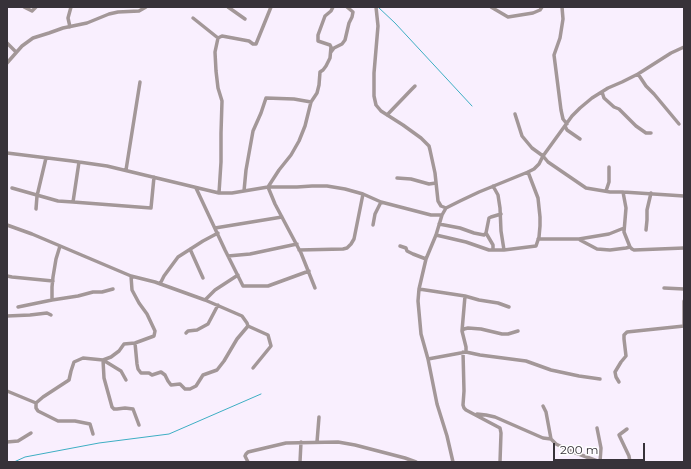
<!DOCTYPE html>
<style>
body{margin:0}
#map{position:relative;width:691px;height:469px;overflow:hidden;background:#f9effe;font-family:Montserrat,sans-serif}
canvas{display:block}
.frame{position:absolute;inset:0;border:8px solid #373239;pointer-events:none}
.scale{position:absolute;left:553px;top:443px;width:92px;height:18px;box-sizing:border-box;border:2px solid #373239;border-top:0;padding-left:5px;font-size:12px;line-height:14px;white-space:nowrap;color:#373239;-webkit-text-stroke:3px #fff;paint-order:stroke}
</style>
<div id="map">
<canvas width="691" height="469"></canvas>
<div class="frame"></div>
<div class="scale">200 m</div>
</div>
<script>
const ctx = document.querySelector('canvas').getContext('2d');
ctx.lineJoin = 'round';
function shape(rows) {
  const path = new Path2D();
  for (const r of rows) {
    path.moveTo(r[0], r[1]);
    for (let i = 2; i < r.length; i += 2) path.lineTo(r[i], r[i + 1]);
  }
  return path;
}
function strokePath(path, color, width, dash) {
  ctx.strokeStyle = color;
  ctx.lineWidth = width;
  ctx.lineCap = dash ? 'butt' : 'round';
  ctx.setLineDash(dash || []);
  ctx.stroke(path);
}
const stream = shape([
 [378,7,395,23,472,106],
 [14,462,25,457,99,443,169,434,261,394]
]);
const minor = shape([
 [24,7,32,11,36,7],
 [228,7,245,19],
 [376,7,378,26,374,73,374,96,376,105,381,111,403,125,421,138,429,146,430,150,435,173,438,201,441,206,446,208],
 [491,7,508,17,533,13,540,10,542,7],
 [562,7,563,19,560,38,554,55,561,110,563,119,567,124],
 [193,18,218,38],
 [70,27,68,18,71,7],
 [7,43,16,52],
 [331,52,334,48,342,44,345,40,349,23,352,17,353,12,347,7],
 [7,63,22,46,33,38,49,33,63,28,87,23,109,14,118,12,139,11,146,7],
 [638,74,646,86,654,94,679,124],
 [602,92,604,98,614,107,619,109,636,126,646,133,651,133],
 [515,114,522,136,532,148,543,156,548,162,586,188,610,192,623,192,684,196],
 [387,115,411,90,415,86],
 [565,126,567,130,580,139],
 [7,153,72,161,107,166,219,193,232,193,268,187,297,187,312,186,327,186,345,189,363,194,381,202,431,215,442,215],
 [126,170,140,82],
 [397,178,411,179,429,184,436,183],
 [493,186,498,195,500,208,501,231,504,250],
 [12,188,58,201,73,202,79,162],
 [196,188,225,250,243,286,268,286,309,271],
 [244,191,246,170,253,131,261,113,266,98,294,99,311,102],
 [606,191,609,182,609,167],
 [623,192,626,208,624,232,630,247,632,249,634,250,684,248],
 [219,193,221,162,221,133,222,101,218,88,216,71,215,52,218,38,222,36,249,41,253,44,256,44,271,7],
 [73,202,151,208,154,177],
 [36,209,37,196,46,158],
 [439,224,460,228,474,233,484,235,486,233,489,218,491,217,501,214],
 [7,225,32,234,131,276,155,282,205,300,242,316,247,323,248,326,268,335,271,346,253,368],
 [373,225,375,214,381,202],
 [215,228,282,217],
 [646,230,647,220,647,210,651,193],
 [486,233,493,245,493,250],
 [436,235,466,242,489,250,504,250,536,246,539,237,540,226,540,217,538,198,528,172],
 [538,239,579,239,609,234,624,228],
 [580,240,597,249,610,250,626,248,630,247],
 [400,246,406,248,407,251,413,254,426,259],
 [190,249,203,278],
 [299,250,343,249,347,248,351,244,354,239,363,194],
 [228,256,250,254,297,244],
 [7,276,12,277,53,281],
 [160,284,164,276,178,257,203,241,218,233],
 [315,288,301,253,275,204,268,187,279,170,291,155,299,141,305,126,311,102,317,93,319,85,320,72,323,70,326,66,330,58,331,47,330,45,318,41,318,35,325,16,331,11,333,7],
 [664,288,684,289],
 [419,289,465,296,479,300,498,303,509,307],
 [52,300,78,296,93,292,102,292,113,289],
 [205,300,215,290,238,275],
 [18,307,52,300,52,287,53,277,56,259,60,246],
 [7,316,30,315,47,313,51,315],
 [684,326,684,301],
 [462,331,465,296],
 [186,333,188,331,197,330,208,324,218,305],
 [135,343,137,364,138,369,141,373,149,373,152,375,161,372,165,375,168,381,171,385,180,384,185,389,190,389,196,386,203,375,217,370,224,361,237,339,248,326],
 [463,352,464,391,463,405,464,408,466,410,500,428,501,433,500,462],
 [466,352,480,355,526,361,551,370,579,376,600,379],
 [428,359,466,352,466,347,462,331,464,329,468,328,481,329,502,334,508,334,518,331],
 [126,380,121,371,103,360,104,378,112,407,114,409,117,409,125,408,133,409,139,425],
 [619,382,616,377,615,372,621,362,626,356,624,339,624,335,627,332,684,326],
 [7,391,36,403,43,397,69,380,71,371,74,362,83,358,103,360,111,357,119,351,124,344,135,343,154,336,155,331,147,314,139,303,132,290,131,276],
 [36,403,36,408,38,411,58,421,75,421,90,424,93,434],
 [543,406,546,412,551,439,556,444,568,450,600,462],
 [477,414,486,415,495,417,543,438,551,439],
 [597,428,601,448,600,462],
 [627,429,619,435,629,456,630,462],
 [7,442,18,441,31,433],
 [317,442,319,417],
 [248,462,245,456,246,454,248,452,286,443,338,442,355,445,405,458,416,462],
 [300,462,301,442],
 [453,462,447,436,437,404,428,359,421,334,418,301,419,289,426,259,436,235,442,215,446,208,460,201,479,192,528,172,534,169,539,164,543,156,572,116,580,108,592,98,608,88,622,82,638,74,671,53,684,47],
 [608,462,609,462]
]);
strokePath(stream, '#3daec3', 1);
strokePath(minor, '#a39798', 3.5);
</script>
